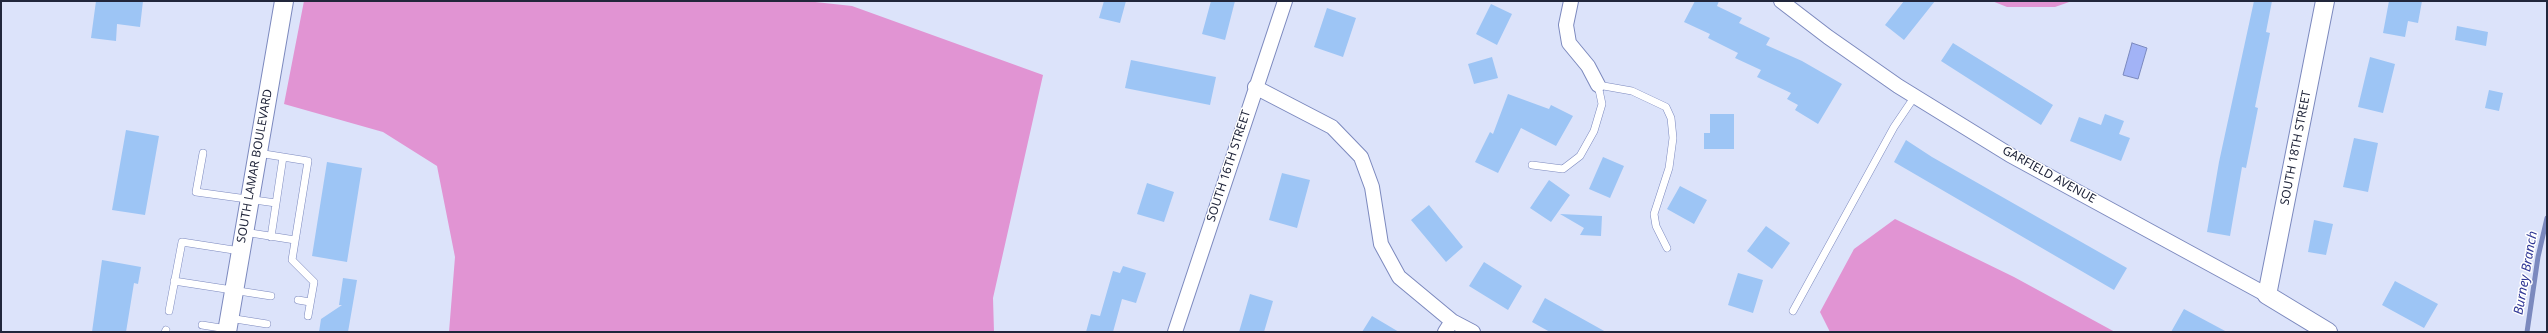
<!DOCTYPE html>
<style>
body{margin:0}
#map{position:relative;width:2548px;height:333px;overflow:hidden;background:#dce3fa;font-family:"Noto Sans",sans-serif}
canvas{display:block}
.frame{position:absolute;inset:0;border:2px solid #21263b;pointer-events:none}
</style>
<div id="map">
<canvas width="2548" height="333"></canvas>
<div class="frame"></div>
</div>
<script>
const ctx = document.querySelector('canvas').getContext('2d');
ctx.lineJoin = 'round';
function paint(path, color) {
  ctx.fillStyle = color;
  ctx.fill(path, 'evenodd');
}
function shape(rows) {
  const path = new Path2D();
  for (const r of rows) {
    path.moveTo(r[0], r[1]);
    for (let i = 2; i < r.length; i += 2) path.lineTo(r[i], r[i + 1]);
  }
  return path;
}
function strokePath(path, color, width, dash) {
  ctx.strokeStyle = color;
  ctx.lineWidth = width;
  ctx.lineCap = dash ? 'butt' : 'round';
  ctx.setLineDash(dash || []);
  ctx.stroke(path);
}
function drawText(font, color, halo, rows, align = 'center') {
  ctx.font = font + ' "Noto Sans",sans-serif';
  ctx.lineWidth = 3;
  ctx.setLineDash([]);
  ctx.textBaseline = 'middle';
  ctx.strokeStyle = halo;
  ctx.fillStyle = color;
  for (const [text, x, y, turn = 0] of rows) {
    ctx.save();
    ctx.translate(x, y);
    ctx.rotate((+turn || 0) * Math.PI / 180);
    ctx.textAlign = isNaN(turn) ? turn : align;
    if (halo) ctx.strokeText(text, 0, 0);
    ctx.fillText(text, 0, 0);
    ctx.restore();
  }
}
const forest = shape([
 [304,1,806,1,852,6,1043,75,993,298,994,332,449,332,455,257,437,166,383,132,284,104],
 [1992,1,2072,1,2055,7,2007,7],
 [1895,219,2014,277,2115,332,1830,332,1820,312,1854,249]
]);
const water = shape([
 [2132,43,2147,48,2138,79,2123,75,2132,43]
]);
const stream = shape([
 [2527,332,2538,257,2547,218]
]);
const building = shape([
 [96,1,143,1,140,27,117,24,116,41,91,38],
 [1104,1,1126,1,1120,23,1099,18],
 [1211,1,1235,1,1225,40,1202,34],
 [1695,1,1719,1,1717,6,1742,18,1739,23,1770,38,1766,45,1802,61,1842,84,1818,124,1795,110,1798,105,1787,99,1791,93,1757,77,1761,70,1735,58,1738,53,1708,38,1710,34,1684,22],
 [1904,1,1935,1,1904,40,1885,25],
 [2254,1,2272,1,2266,32,2270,33,2255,107,2258,108,2246,168,2242,167,2230,236,2207,232,2219,162],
 [2389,1,2422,1,2418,23,2408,21,2405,37,2383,33],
 [1491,4,1512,14,1497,45,1476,34],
 [1327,8,1356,18,1343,57,1314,47],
 [2457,26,2488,32,2486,46,2455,40],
 [1953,43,2053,105,2041,125,1941,61],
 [1492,57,1498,78,1474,84,1468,64],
 [2370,57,2395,64,2383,113,2358,107],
 [1131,60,1216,77,1210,105,1125,88],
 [2489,90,2503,93,2499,111,2485,108],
 [1508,94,1549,109,1551,105,1573,116,1556,146,1521,128,1498,173,1475,162,1490,132,1493,134],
 [1710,114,1734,114,1734,149,1704,149,1704,133,1710,133],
 [2105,114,2124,121,2119,134,2130,138,2121,161,2070,141,2079,117,2101,125],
 [126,130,159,136,145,215,112,210],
 [2354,138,2378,143,2368,192,2343,187],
 [1906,140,1932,157,2127,268,2114,290,1894,162],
 [1603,157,1624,166,1610,198,1589,189],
 [327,162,362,168,347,262,312,256],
 [1282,173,1310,180,1297,228,1269,220],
 [1549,180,1570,195,1551,222,1530,208],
 [1147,183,1174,192,1164,222,1137,214],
 [1680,186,1707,200,1694,224,1667,209],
 [1429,205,1463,247,1446,262,1411,220],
 [1560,214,1602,216,1601,236,1580,235,1584,228],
 [2314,220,2333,224,2326,255,2308,252],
 [1766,226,1790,243,1772,269,1747,251],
 [102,260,141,267,138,284,134,283,126,332,92,332],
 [1484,262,1522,286,1508,310,1469,286],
 [1123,266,1146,273,1136,303,1122,299,1113,332,1086,332,1091,314,1100,316,1113,271,1120,273],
 [1738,273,1763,280,1753,313,1728,305],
 [343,278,357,280,348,332,319,332,321,319,342,305,339,305],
 [2395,281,2438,304,2424,328,2382,305],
 [1250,294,1273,301,1264,332,1239,332],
 [1545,298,1606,332,1550,332,1532,322],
 [2184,309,2227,332,2171,332],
 [1372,316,1399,332,1362,332]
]);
const service = shape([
 [203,153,196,192,276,203],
 [258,153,308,161,292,260,314,282,308,316],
 [1532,165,1563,169,1580,156,1594,131,1602,104,1598,85,1632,91,1666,107,1671,118,1673,138,1669,168,1654,214,1656,226,1667,248],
 [244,232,295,240],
 [271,237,283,157],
 [174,281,271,296],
 [298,300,310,302],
 [169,311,182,242,240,251],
 [1793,311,1894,127,1915,96],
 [229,318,267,324],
 [202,325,227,329],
 [165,332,166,330]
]);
const minor = shape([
 [1571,1,1566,25,1569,43,1588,66,1598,85],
 [1781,1,1828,37,1898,86,2010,155,2267,295],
 [1255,87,1332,127,1361,157,1372,187,1381,244,1399,277,1452,321,1473,332],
 [1175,332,1285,1],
 [1445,332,1452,321]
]);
const tertiary = shape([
 [2325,1,2267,295,2328,332],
 [227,332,284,1]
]);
const streetNames = [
 ["SOUTH 18TH STREET",2296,148,-79],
 ["SOUTH LAMAR BOULEVARD",255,166,-80],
 ["SOUTH 16TH STREET",1229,166,-72],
 ["GARFIELD AVENUE",2049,175,29]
];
const waterNames = [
 ["Burney Branch",2526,273,-80]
];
paint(forest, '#e194d3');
paint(water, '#a2b3f6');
strokePath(water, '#7b89be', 1);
strokePath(stream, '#7b89be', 5);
paint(building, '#9dc5f5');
strokePath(service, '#7c89be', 8);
strokePath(minor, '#7c89be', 16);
strokePath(tertiary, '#7c89be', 20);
strokePath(service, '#fff', 7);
strokePath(minor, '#fff', 14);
strokePath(tertiary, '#fff', 18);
drawText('12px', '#21263b', '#fff', streetNames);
drawText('italic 13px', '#2f3795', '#fff', waterNames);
</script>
